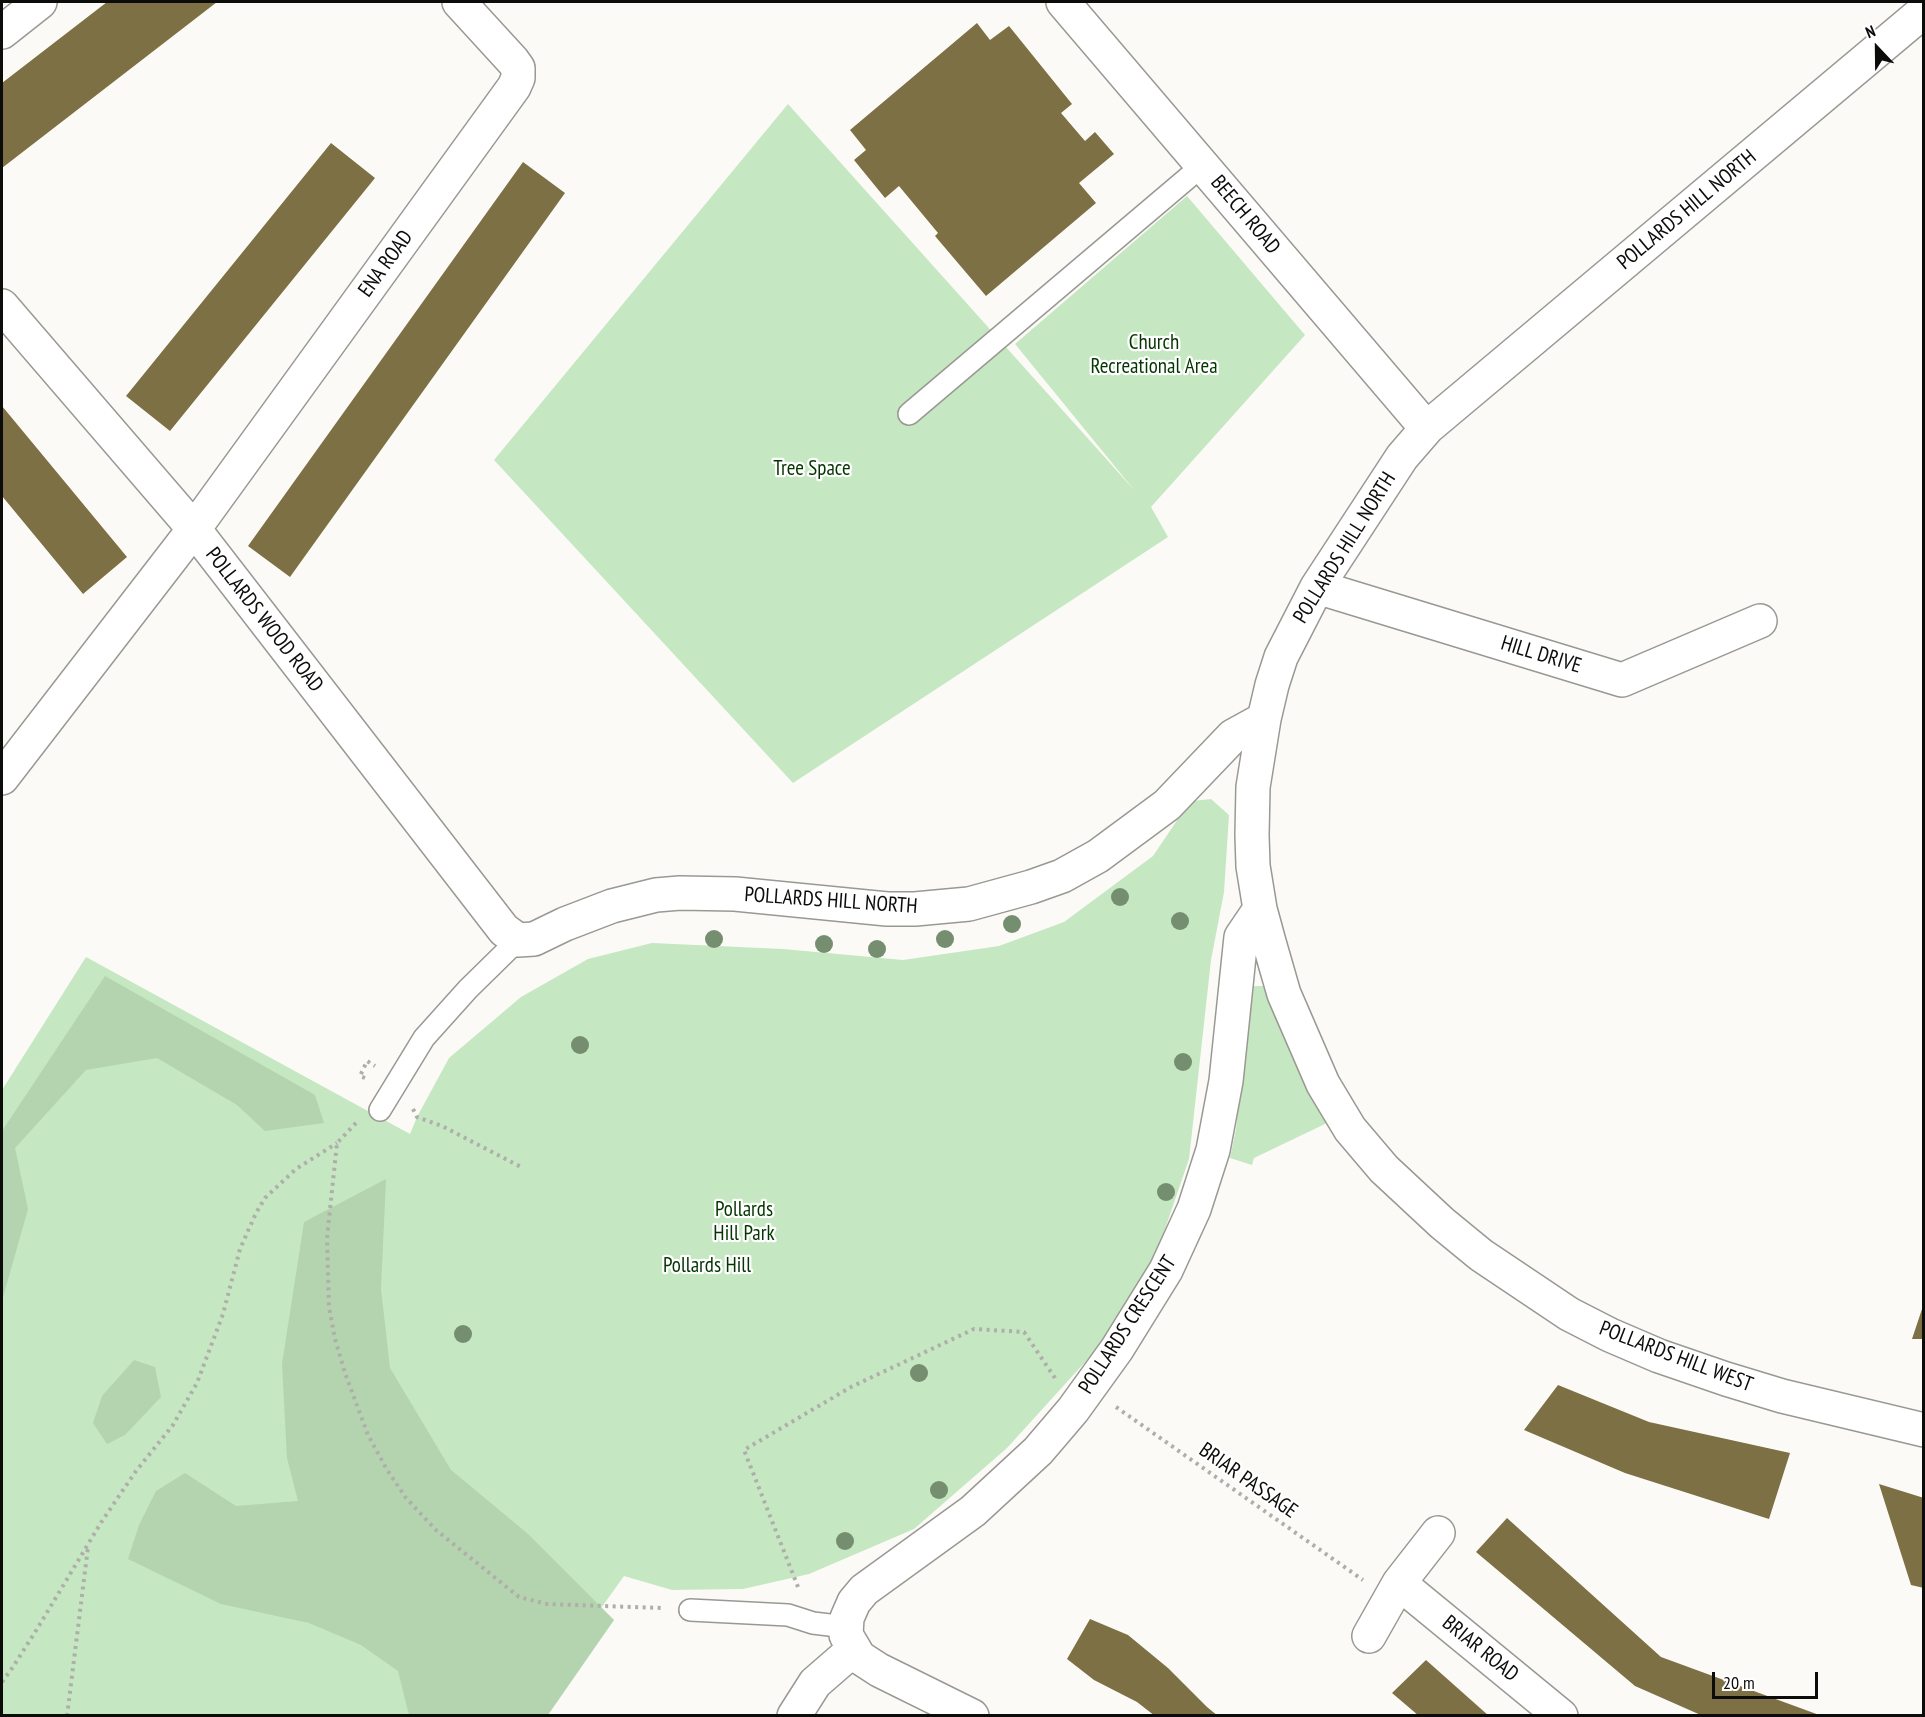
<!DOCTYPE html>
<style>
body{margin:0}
#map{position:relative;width:1925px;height:1717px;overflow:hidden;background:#fcfaf6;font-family:"PT Sans Narrow",sans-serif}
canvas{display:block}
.frame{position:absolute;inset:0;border:3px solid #0c0c0b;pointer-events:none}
.north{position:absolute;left:1847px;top:18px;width:60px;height:60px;-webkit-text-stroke:4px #fff;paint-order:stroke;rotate:338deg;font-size:16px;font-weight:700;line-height:24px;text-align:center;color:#0c0c0b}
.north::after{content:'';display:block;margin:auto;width:21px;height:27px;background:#0c0c0b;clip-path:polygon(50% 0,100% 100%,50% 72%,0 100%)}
.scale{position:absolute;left:1712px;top:1672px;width:106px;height:27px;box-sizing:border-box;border:3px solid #0c0c0b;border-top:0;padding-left:8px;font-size:18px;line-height:21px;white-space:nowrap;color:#0c0c0b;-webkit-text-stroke:4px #fff;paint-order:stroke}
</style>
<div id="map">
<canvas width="1925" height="1717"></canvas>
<div class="frame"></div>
<div class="north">N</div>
<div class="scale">20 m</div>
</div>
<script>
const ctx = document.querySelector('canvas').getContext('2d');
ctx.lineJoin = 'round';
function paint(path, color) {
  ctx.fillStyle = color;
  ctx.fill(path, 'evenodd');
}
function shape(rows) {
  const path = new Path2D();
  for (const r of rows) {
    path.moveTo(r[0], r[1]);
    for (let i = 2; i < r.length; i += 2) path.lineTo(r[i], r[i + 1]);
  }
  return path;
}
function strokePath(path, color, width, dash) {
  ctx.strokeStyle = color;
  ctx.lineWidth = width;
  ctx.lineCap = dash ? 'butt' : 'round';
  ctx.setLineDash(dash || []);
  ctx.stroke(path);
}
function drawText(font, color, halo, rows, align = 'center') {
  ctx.font = font + ' "PT Sans Narrow",sans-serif';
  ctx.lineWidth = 4.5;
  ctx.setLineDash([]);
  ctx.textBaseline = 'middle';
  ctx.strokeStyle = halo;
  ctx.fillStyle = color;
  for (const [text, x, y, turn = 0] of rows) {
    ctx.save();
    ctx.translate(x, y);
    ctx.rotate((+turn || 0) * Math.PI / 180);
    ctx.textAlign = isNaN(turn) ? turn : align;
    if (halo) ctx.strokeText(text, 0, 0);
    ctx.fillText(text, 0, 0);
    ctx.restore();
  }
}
const green = shape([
 [788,104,1135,491,1015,344,1187,196,1305,335,1151,507,1168,537,793,783,494,460],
 [1211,799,1229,815,1224,892,1211,960,1189,1159,1153,1264,1096,1350,1007,1448,914,1529,809,1574,743,1589,672,1590,624,1576,525,1715,2,1715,2,1090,86,957,410,1134,417,1117,449,1058,521,997,588,959,652,943,783,949,903,960,999,946,1064,922,1153,856,1182,813,1193,801],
 [1252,986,1263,986,1304,1084,1327,1123,1254,1158,1252,1165,1230,1158,1236,1129]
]);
const forest = shape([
 [105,976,315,1095,324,1123,265,1131,237,1105,157,1058,86,1070,15,1148,28,1209,2,1301,2,1131],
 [386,1179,381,1289,390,1368,451,1470,527,1533,614,1620,548,1715,409,1715,398,1671,361,1645,309,1623,221,1604,128,1559,139,1525,156,1491,185,1473,236,1506,298,1501,287,1458,282,1364,304,1222],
 [134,1360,155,1367,161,1397,125,1435,107,1444,93,1423,102,1396]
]);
const building = shape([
 [107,2,217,2,2,168,2,83],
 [977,23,990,40,1009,26,1072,104,1061,113,1085,141,1095,132,1114,154,1079,183,1096,203,986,296,935,236,938,233,899,186,885,198,854,160,866,150,850,130],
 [331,143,375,178,170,431,126,396],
 [523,162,565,193,290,577,248,546],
 [2,406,127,557,83,594,2,496],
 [1923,1306,1924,1339,1912,1339],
 [1558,1385,1649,1422,1790,1453,1769,1519,1625,1473,1524,1430],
 [1879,1484,1924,1498,1924,1588,1911,1585],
 [1507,1518,1661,1657,1822,1716,1703,1716,1635,1686,1476,1552],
 [1090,1619,1128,1635,1168,1668,1207,1707,1218,1716,1155,1716,1137,1702,1094,1680,1067,1659],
 [1426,1660,1489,1716,1419,1716,1392,1693]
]);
const path = shape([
 [365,1078,360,1076,367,1061,375,1066],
 [413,1109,417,1117,442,1126,523,1168],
 [356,1123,337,1143,327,1238,329,1307,335,1339,345,1373,368,1435,386,1468,406,1498,436,1530,519,1597,547,1604,662,1608],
 [1116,1407,1363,1580],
 [798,1587,744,1450,851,1387,974,1329,1024,1332,1055,1378],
 [2,1682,13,1667,37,1629,102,1521,136,1471,173,1425,197,1383,223,1314,240,1249,256,1213,265,1198,296,1169,337,1143],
 [67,1716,88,1547]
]);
const service = shape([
 [909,414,1203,165],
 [380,1110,424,1038,468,989,518,940],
 [690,1610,788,1615,813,1623,846,1627]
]);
const minor = shape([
 [1063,2,1417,417,1428,427],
 [2,32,40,2],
 [2,306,194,529,504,930,518,940,534,939,565,924,612,906,656,895,680,893,735,894,887,909,915,909,969,904,1031,887,1062,876,1098,856,1167,805,1233,736,1264,719,1272,685,1281,657,1317,587,1402,457,1428,427,1924,11],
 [1317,587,1622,680,1760,621],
 [1264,719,1253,787,1252,835,1253,866,1260,909,1269,942,1284,994,1323,1084,1350,1129,1384,1169,1442,1223,1481,1255,1569,1314,1610,1335,1659,1356,1726,1379,1782,1396,1924,1430],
 [2,778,194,529,514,87,518,78,518,68,513,61,459,2],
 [1399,1583,1561,1716],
 [1369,1636,1399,1583,1438,1533],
 [794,1716,815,1683,853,1650],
 [972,1716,879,1670,859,1657,846,1635,847,1618,854,1602,864,1590,973,1511,1038,1451,1073,1410,1117,1349,1166,1270,1194,1209,1213,1150,1226,1081,1241,937,1260,909]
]);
const trees = [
 [1120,897],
 [1180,921],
 [1012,924],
 [714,939],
 [945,939],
 [824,944],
 [877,949],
 [580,1045],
 [1183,1062],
 [1166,1192],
 [463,1334],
 [919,1373],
 [939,1490],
 [845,1541]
];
const streetNames = [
 ["POLLARDS HILL NORTH",1687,210,-40],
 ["BEECH ROAD",1245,215,50],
 ["ENA ROAD",386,264,-54],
 ["POLLARDS HILL NORTH",1345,548,-58],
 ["POLLARDS WOOD ROAD",264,620,52],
 ["HILL DRIVE",1541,655,17],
 ["POLLARDS HILL NORTH",831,901,4],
 ["POLLARDS CRESCENT",1128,1325,-57],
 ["POLLARDS HILL WEST",1676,1357,21],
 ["BRIAR PASSAGE",1248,1481,35],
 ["BRIAR ROAD",1480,1649,39]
];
const parkNames = [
 ["Church",1154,343],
 ["Recreational Area",1154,367],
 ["Tree Space",812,469],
 ["Pollards",744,1210],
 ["Hill Park",744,1234],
 ["Pollards Hill",707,1266]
];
paint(green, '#c5e7c1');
paint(forest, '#b3d4ae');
paint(building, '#7c7044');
strokePath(service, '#999893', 24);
strokePath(minor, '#999893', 36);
strokePath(path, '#afaeab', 4, [3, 4.5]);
strokePath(service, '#fff', 21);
strokePath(minor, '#fff', 33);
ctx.fillStyle = '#748e6f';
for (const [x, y] of trees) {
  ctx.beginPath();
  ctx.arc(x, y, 9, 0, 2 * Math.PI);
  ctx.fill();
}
drawText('21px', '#0c0c0b', '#fff', streetNames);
drawText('21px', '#053501', '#fff', parkNames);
</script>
